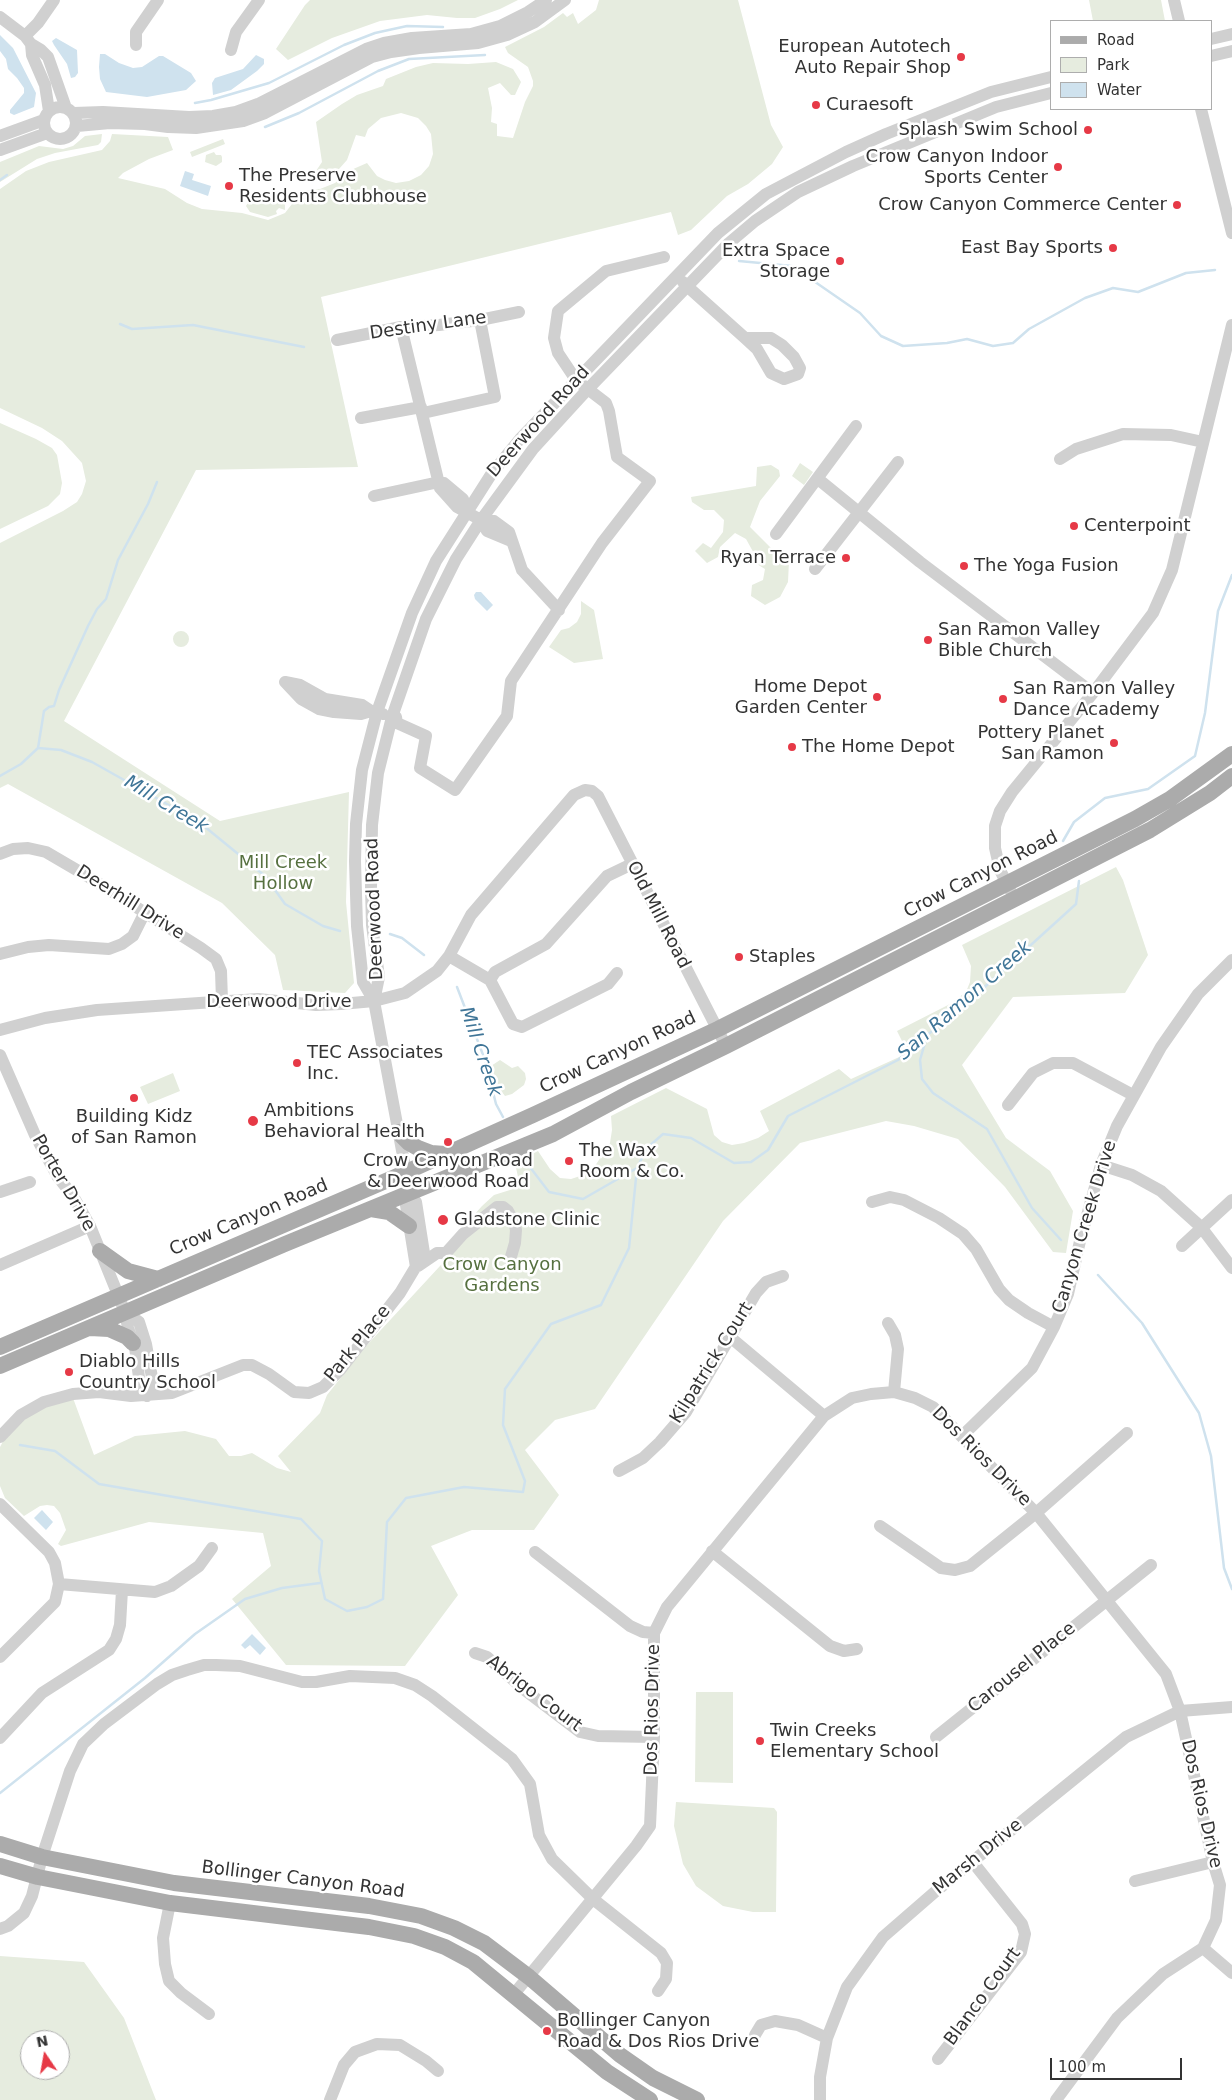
<!DOCTYPE html>
<style>
body{margin:0}
#map{position:relative;width:1232px;height:2100px;overflow:hidden;background:#fff;font-family:"DejaVu Sans",sans-serif}
canvas{display:block}
.legend{position:absolute;left:1050px;top:20px;width:162px;height:90px;box-sizing:border-box;background:#fff;border:1px solid #adadad;margin:0;padding:6px 9px;list-style:none;font-size:15px;color:#333}
.legend li{display:flex;align-items:center;gap:10px;height:25px}
.legend b{width:25px;border:1px solid #adadad}
.north{position:absolute;left:20px;top:2030px;width:50px;height:50px;box-sizing:border-box;background:#fff;border:1px solid #adadad;border-radius:50%;rotate:348deg;font-size:14px;font-weight:700;line-height:20px;text-align:center;color:#333}
.north::after{content:'';display:block;margin:auto;width:18px;height:22px;background:#e63946;clip-path:polygon(50% 0,100% 100%,50% 72%,0 100%)}
.scale{position:absolute;left:1050px;top:2058px;width:132px;height:22px;box-sizing:border-box;border:2px solid #333;border-top:0;padding-left:6px;font-size:15px;line-height:18px;white-space:nowrap;color:#333;-webkit-text-stroke:4px #fff;paint-order:stroke}
</style>
<div id="map">
<canvas width="1232" height="2100"></canvas>
<ul class="legend">
<li><b style="height:6px;background:#ababab"></b>Road</li>
<li><b style="height:14px;background:#e6ecdf"></b>Park</li>
<li><b style="height:14px;background:#cfe2ee"></b>Water</li>
</ul>
<div class="north">N</div>
<div class="scale">100 m</div>
</div>
<script>
const ctx = document.querySelector('canvas').getContext('2d');
ctx.lineJoin = 'round';
function paint(path, color) {
  ctx.fillStyle = color;
  ctx.fill(path, 'evenodd');
}
function shape(rows) {
  const path = new Path2D();
  for (const r of rows) {
    if (r.length === 3) {
      path.moveTo(r[0] + r[2], r[1]);
      path.arc(r[0], r[1], r[2], 0, 2 * Math.PI);
      continue;
    }
    path.moveTo(r[0], r[1]);
    for (let i = 2; i < r.length; i += 2) path.lineTo(r[i], r[i + 1]);
  }
  return path;
}
function strokePath(path, color, width, dash) {
  ctx.strokeStyle = color;
  ctx.lineWidth = width;
  ctx.lineCap = dash ? 'butt' : 'round';
  ctx.setLineDash(dash || []);
  ctx.stroke(path);
}
function drawText(font, color, halo, rows, align = 'center') {
  ctx.font = font + ' "DejaVu Sans",sans-serif';
  ctx.lineWidth = 5;
  ctx.setLineDash([]);
  ctx.textBaseline = 'middle';
  ctx.strokeStyle = halo;
  ctx.fillStyle = color;
  for (const [text, x, y, turn = 0] of rows) {
    ctx.save();
    ctx.translate(x, y);
    ctx.rotate((+turn || 0) * Math.PI / 180);
    ctx.textAlign = isNaN(turn) ? turn : align;
    if (halo) ctx.strokeText(text, 0, 0);
    ctx.fillText(text, 0, 0);
    ctx.restore();
  }
}
const green = shape([
 [310,0,518,0,500,9,475,18,457,18,427,15,380,21,332,38,288,60,276,49,305,5],
 [599,0,738,0,771,125,783,147,772,164,748,184,727,196,691,230,678,235,671,212,321,297,358,467,196,470,64,721,220,821,349,792,346,902,354,983,345,993,283,990,275,955,222,903,8,784,0,788,0,543,63,511,77,502,82,494,86,481,82,463,62,441,42,428,0,408,0,189,26,171,49,162,102,150,110,141,112,134,168,137,173,150,149,159,123,173,118,178,165,189,187,203,202,209,242,213,268,220,285,213,302,191,320,189,335,183,351,170,367,163,377,176,385,180,396,183,409,181,421,175,429,166,433,154,431,134,426,126,418,118,401,113,381,118,368,129,365,137,356,135,347,160,339,169,329,176,312,181,312,177,322,162,316,122,342,104,357,95,383,86,386,79,416,67,433,63,468,64,496,62,513,69,521,82,515,95,511,95,500,83,488,88,492,108,491,122,497,124,497,136,513,138,525,102,533,86,533,81,528,67,508,53,505,47,544,27,563,13,567,17,573,13,578,24,596,10],
 [1089,0,1161,0,1165,21,1093,21],
 [102,134,101,142,98,145,55,153,37,159,0,182,0,162,39,146,63,149,73,146,85,136],
 [223,139,225,144,192,157,190,152],
 [214,152,216,155,221,155,222,157,222,162,216,166,205,162,206,155],
 [252,195,258,195,270,203,285,201,285,210,279,208,276,211,277,214,268,217,250,212,246,206],
 [0,423,36,439,52,448,57,455,62,483,60,494,48,506,0,529],
 [800,463,813,472,804,485,792,476],
 [771,465,779,470,780,476,760,501,750,527,771,548,789,561,788,582,780,597,765,605,751,596,752,585,763,580,765,569,752,561,756,557,746,539,735,533,720,547,718,557,707,563,695,551,703,543,711,548,723,532,724,520,714,510,704,510,692,502,691,497,756,486,757,467],
 [581,601,594,610,603,659,574,663,549,647,561,630,569,628,577,622,581,614],
 [181,639,8],
 [1116,867,1123,880,1148,955,1125,993,1013,997,962,1065,1006,1138,1050,1171,1073,1211,1066,1253,1053,1252,1005,1187,958,1139,914,1126,886,1121,800,1143,723,1221,595,1409,555,1420,525,1450,559,1495,534,1530,472,1530,431,1546,458,1595,405,1666,286,1665,232,1599,271,1566,263,1533,149,1522,61,1546,58,1544,66,1530,60,1513,54,1506,47,1505,40,1506,24,1516,5,1498,0,1486,0,1447,6,1436,26,1418,43,1408,73,1398,94,1455,135,1436,185,1431,216,1439,229,1456,241,1456,252,1453,277,1468,291,1472,278,1456,320,1413,327,1395,367,1345,452,1253,465,1225,482,1206,494,1195,510,1190,517,1186,518,1177,515,1163,538,1151,550,1169,560,1178,571,1179,586,1174,593,1169,610,1143,612,1130,611,1116,666,1088,707,1109,714,1135,722,1142,732,1145,744,1143,758,1138,769,1131,760,1111,839,1069,851,1079,908,1053,897,1031,950,1004,966,992,970,982,971,966,962,945],
 [500,1060,512,1068,518,1066,525,1073,526,1079,524,1085,512,1094,505,1096,498,1087,491,1066],
 [173,1073,180,1091,148,1104,140,1087],
 [696,1692,733,1692,733,1783,695,1782],
 [676,1802,774,1808,777,1812,776,1912,753,1912,723,1906,696,1886,683,1864,674,1826],
 [0,1956,84,1962,124,2018,156,2100,0,2100],
 [30,2040,60,2040,60,2070,30,2070]
]);
const water = shape([
 [0,35,13,48,36,93,34,107,14,115,10,113,10,110,24,93,24,88,17,78,8,69,6,59,0,51],
 [56,38,77,50,78,73,75,77,71,78,67,64,54,45,52,41],
 [100,54,105,54,119,63,133,68,142,67,159,56,163,56,191,73,196,81,186,90,147,97,106,92,100,79,99,67],
 [256,55,264,59,264,64,257,71,231,90,213,95,212,83,215,78,243,69],
 [185,171,194,174,192,180,211,186,208,196,180,186],
 [476,592,481,592,493,605,487,611,475,599,474,595],
 [42,1510,53,1522,46,1530,34,1518],
 [252,1634,266,1648,260,1655,250,1645,245,1649,241,1645]
]);
const stream = shape([
 [195,103,211,100,269,83,344,45,375,33,407,26,443,27],
 [265,127,299,113,378,71,409,59,485,55],
 [0,180,7,175],
 [739,261,792,266,860,313,881,336,903,346,947,343,967,339,993,346,1013,343,1029,329,1085,298,1113,288,1138,292,1186,273,1215,270],
 [120,324,132,329,193,325,304,347],
 [38,748,44,711,49,707,54,706,59,690,88,626,97,609,106,599,118,560,148,504,157,482],
 [0,776,21,764,38,748,61,750,92,762,199,822,265,876,285,904,323,926,340,931],
 [1063,841,1074,822,1105,798,1148,789,1195,756,1205,713,1218,611,1232,575],
 [390,934,402,938,424,955],
 [457,987,485,1060,496,1104,503,1117],
 [927,1036,920,1060,922,1079,933,1093,987,1129,1032,1208,1061,1240],
 [523,1158,549,1192,583,1199,637,1168],
 [1098,1275,1142,1323,1199,1413,1211,1456,1224,1568,1232,1589],
 [20,1445,55,1451,99,1484,301,1519,322,1541,319,1571,325,1599,347,1611,367,1607,383,1599,387,1522,406,1498,464,1487,523,1492,525,1481,503,1425,505,1389,551,1324,601,1305,629,1248,637,1168,647,1148,663,1134,691,1138,734,1163,751,1162,768,1150,788,1116,898,1060,927,1035,956,1013,1076,904,1079,881],
 [0,1793,145,1678,195,1634,245,1599,282,1588,320,1583]
]);
const minor = shape([
 [1174,0,1179,21],
 [0,17,25,36,31,44,41,50,48,57,66,108],
 [25,36,38,23,54,0],
 [1211,39,1232,34],
 [31,44,32,55,45,85,49,111],
 [136,45,136,32,158,0],
 [231,50,236,32,259,0],
 [1211,56,1232,51],
 [60,123,16],
 [1201,109,1232,233],
 [74,113,103,112,189,117,213,116,236,112,258,104,366,49,384,43,412,38,471,34,500,26,528,12,546,0],
 [77,126,110,123,145,124,168,127,196,128,243,121,265,113,372,57,391,52,419,48,478,43,507,35,535,22,565,0],
 [0,136,44,120],
 [0,150,47,133],
 [683,282,688,287,745,338,757,349,771,373,784,379,798,374,800,368,794,357,782,345,771,338,745,338],
 [401,327,440,488,457,507,481,520,487,531,511,541],
 [337,340,401,327,439,325,480,320,519,312],
 [423,413,495,397,480,320],
 [361,418,421,407],
 [1060,459,1076,449,1123,434,1171,435,1203,442],
 [818,479,920,562,1093,693],
 [444,483,463,499,466,511],
 [374,496,439,482],
 [481,520,494,521,509,532,522,570,559,610],
 [776,534,856,426],
 [815,569,898,462],
 [285,682,300,685,325,699,362,705,371,711,383,714],
 [285,682,301,699,319,709,334,712,361,714,371,711],
 [396,717,397,723,426,736,420,768,455,790,507,716,511,681,602,543,650,481,617,457,609,411,606,403,576,380,558,353,554,338,558,311,606,271,664,257],
 [0,854,13,849,28,848,46,852,87,876,201,948,216,959,221,971,222,1001],
 [1010,890,1000,870,995,848,995,826,1000,811,1012,792,1093,693,1153,613,1172,570,1232,325],
 [0,954,28,947,49,945,109,949,122,944,133,936,144,914],
 [449,956,490,980,513,1024,522,1027,608,984,617,973],
 [490,980,495,972,546,944,607,876,632,864],
 [374,1001,379,977,372,925,371,888,372,825,378,773,392,717,426,619,456,559,481,520,533,449,587,390,729,243,755,221,798,192,853,166,996,107,1051,93],
 [0,1030,45,1018,97,1010,258,999,316,1005,341,1004,374,1001,405,993,437,971,449,956,471,915,574,795,585,790,592,791,598,796,726,1046],
 [0,1055,35,1135,58,1177,73,1196,90,1226,125,1312,128,1328,135,1347,140,1385,147,1396],
 [1008,1105,1033,1073,1053,1063,1073,1063,1133,1095],
 [1101,1165,1132,1175,1161,1191,1201,1227,1232,1268],
 [0,1192,30,1182],
 [872,1202,890,1197,904,1200,939,1218,963,1234,976,1249,999,1289,1009,1300,1028,1313,1054,1327],
 [1182,1246,1232,1200],
 [0,1265,90,1226],
 [418,1266,437,1253,446,1253,463,1234,497,1207,503,1207,508,1211,514,1222,516,1230,515,1243,510,1260],
 [416,1267,406,1205,409,1194,406,1172,374,1001,363,982,357,926,355,861,356,824,362,770,377,712,412,613,436,561,492,473,520,439,718,233,766,194,846,152,886,134,991,92,1051,77],
 [125,1312,139,1322,146,1344,153,1383,147,1396],
 [888,1323,895,1335,898,1349,894,1392],
 [730,1337,824,1416],
 [962,1436,1032,1368,1054,1327,1068,1294,1080,1241,1101,1165,1117,1126,1161,1047,1198,994,1232,960],
 [0,1437,21,1415,44,1402,73,1394,99,1392,131,1396,172,1393,243,1365,252,1365,269,1374,294,1392,309,1393,323,1387,340,1370,400,1293,424,1253,416,1202,409,1194],
 [619,1471,643,1458,660,1442,686,1412,756,1293,766,1282,783,1276],
 [0,1504,49,1552,55,1563,59,1584,55,1602,0,1657],
 [880,1526,941,1568,955,1570,970,1566,1036,1513,1127,1433],
 [712,1551,830,1646,844,1651,857,1649],
 [535,1552,630,1626,643,1632,654,1633],
 [59,1584,155,1592,171,1586,199,1566,212,1548],
 [475,1653,487,1657,526,1691,580,1732,598,1736,654,1737],
 [936,1737,1151,1565],
 [0,1738,42,1693,109,1650,116,1639,120,1625,122,1590],
 [1135,1881,1213,1862],
 [170,1903,163,1938,165,1964,169,1981,181,1993,209,2014],
 [0,1929,8,1926,24,1913,32,1896,42,1857,70,1771,83,1744,104,1724,157,1684,172,1675,187,1670,204,1665,216,1665,240,1666,302,1682,316,1682,350,1676,395,1678,415,1685,432,1696,512,1759,530,1784,539,1835,552,1859,593,1899,661,1953,667,1963,666,1979,658,1991],
 [1203,1948,1232,1973],
 [514,1994,636,1846,650,1826,654,1737,654,1633,667,1607,824,1416,852,1398,871,1394,894,1392,915,1398,933,1407,1036,1513,1166,1674,1180,1711,1213,1862,1220,1885,1216,1920,1203,1948,1163,1974,1117,2018,1056,2100],
 [755,2035,761,2025,775,2021,798,2025,827,2038],
 [938,2059,1021,1952,1025,1934,1022,1924,972,1861],
 [330,2100,344,2065,355,2052,377,2044,400,2045,426,2061,438,2071],
 [820,2100,820,2077,827,2038,847,1987,883,1937,936,1891,1126,1737,1180,1711,1232,1707]
]);
const major = shape([
 [398,1132,409,1143,418,1148,431,1153,445,1154],
 [371,1209,389,1212,409,1226],
 [100,1251,128,1271,158,1279],
 [90,1328,109,1329,127,1337,133,1343],
 [0,1347,395,1177,533,1115,718,1029,1135,819,1170,799,1232,754],
 [0,1366,285,1244,553,1134,631,1092,726,1046,1150,830,1210,793,1232,776],
 [0,1844,42,1857,174,1883,369,1906,421,1916,454,1928,484,1943,529,1977,620,2055,653,2078,697,2100],
 [0,1866,38,1877,170,1903,369,1927,414,1936,445,1947,473,1962,607,2072,650,2100]
]);
const markers = [
 [961,57,5,"#e63946"],
 [816,105,5,"#e63946"],
 [1088,130,5,"#e63946"],
 [1058,167,5,"#e63946"],
 [229,186,5,"#e63946"],
 [1177,205,5,"#e63946"],
 [1113,248,5,"#e63946"],
 [840,261,5,"#e63946"],
 [1074,526,5,"#e63946"],
 [846,558,5,"#e63946"],
 [964,566,5,"#e63946"],
 [928,640,5,"#e63946"],
 [877,697,5,"#e63946"],
 [1003,699,5,"#e63946"],
 [1114,743,5,"#e63946"],
 [792,747,5,"#e63946"],
 [739,957,5,"#e63946"],
 [297,1063,5,"#e63946"],
 [134,1098,5,"#e63946"],
 [253,1121,6,"#e63946"],
 [448,1142,5,"#e63946"],
 [569,1161,5,"#e63946"],
 [443,1220,6,"#e63946"],
 [69,1372,5,"#e63946"],
 [760,1741,5,"#e63946"],
 [547,2031,5,"#e63946"]
];
const poiNames = [
 ["European Autotech",951,47,"right"],
 ["Auto Repair Shop",951,68,"right"],
 ["Curaesoft",826,105],
 ["Splash Swim School",1078,130,"right"],
 ["Crow Canyon Indoor",1048,157,"right"],
 ["Sports Center",1048,178,"right"],
 ["The Preserve",239,176],
 ["Residents Clubhouse",239,197],
 ["Crow Canyon Commerce Center",1167,205,"right"],
 ["East Bay Sports",1103,248,"right"],
 ["Extra Space",830,251,"right"],
 ["Storage",830,272,"right"],
 ["Centerpoint",1084,526],
 ["Ryan Terrace",836,558,"right"],
 ["The Yoga Fusion",974,566],
 ["San Ramon Valley",938,630],
 ["Bible Church",938,651],
 ["Home Depot",867,687,"right"],
 ["Garden Center",867,708,"right"],
 ["San Ramon Valley",1013,689],
 ["Dance Academy",1013,710],
 ["Pottery Planet",1104,733,"right"],
 ["San Ramon",1104,754,"right"],
 ["The Home Depot",802,747],
 ["Staples",749,957],
 ["TEC Associates",307,1053],
 ["Inc.",307,1074],
 ["Ambitions",264,1111],
 ["Behavioral Health",264,1132],
 ["Building Kidz",134,1117,"center"],
 ["of San Ramon",134,1138,"center"],
 ["The Wax",579,1151],
 ["Room & Co.",579,1172],
 ["Crow Canyon Road",448,1161,"center"],
 ["& Deerwood Road",448,1182,"center"],
 ["Gladstone Clinic",454,1220],
 ["Diablo Hills",79,1362],
 ["Country School",79,1383],
 ["Twin Creeks",770,1731],
 ["Elementary School",770,1752],
 ["Bollinger Canyon",557,2021],
 ["Road & Dos Rios Drive",557,2042]
];
const streetNames = [
 ["Destiny Lane",428,326,-8],
 ["Deerwood Road",539,422,-48],
 ["Crow Canyon Road",981,875,-27],
 ["Deerhill Drive",130,903,32],
 ["Deerwood Road",375,909,-92],
 ["Old Mill Road",658,915,63],
 ["Deerwood Drive",279,1002],
 ["Crow Canyon Road",618,1053,-25],
 ["Porter Drive",63,1183,60],
 ["Crow Canyon Road",249,1218,-23],
 ["Canyon Creek Drive",1085,1227,-73],
 ["Park Place",358,1344,-51],
 ["Kilpatrick Court",712,1363,-58],
 ["Dos Rios Drive",981,1457,45],
 ["Carousel Place",1022,1668,-39],
 ["Abrigo Court",534,1694,37],
 ["Dos Rios Drive",653,1710,-89],
 ["Dos Rios Drive",1201,1804,77],
 ["Marsh Drive",978,1857,-39],
 ["Bollinger Canyon Road",303,1880,7],
 ["Blanco Court",983,1997,-54]
];
const parkNames = [
 ["Mill Creek",283,863],
 ["Hollow",283,884],
 ["Crow Canyon",502,1265],
 ["Gardens",502,1286]
];
const waterNames = [
 ["Mill Creek",166,805,31],
 ["San Ramon Creek",965,1001,-41],
 ["Mill Creek",480,1052,71]
];
paint(green, '#e6ecdf');
paint(water, '#cfe2ee');
strokePath(stream, '#cfe2ee', 2.5);
strokePath(minor, '#d0d0d0', 12);
strokePath(major, '#ababab', 16);
for (const [x, y, r, color] of markers) {
  const dot = new Path2D();
  dot.arc(x, y, r, 0, 2 * Math.PI);
  ctx.fillStyle = color;
  ctx.fill(dot);
  strokePath(dot, '#fff', 2);
}
drawText('18px', '#333', '#fff', poiNames, 'left');
drawText('18px', '#333', '#fff', streetNames);
drawText('18px', '#56703f', '#fff', parkNames);
drawText('italic 19px', '#3f7597', '#fff', waterNames);
</script>
